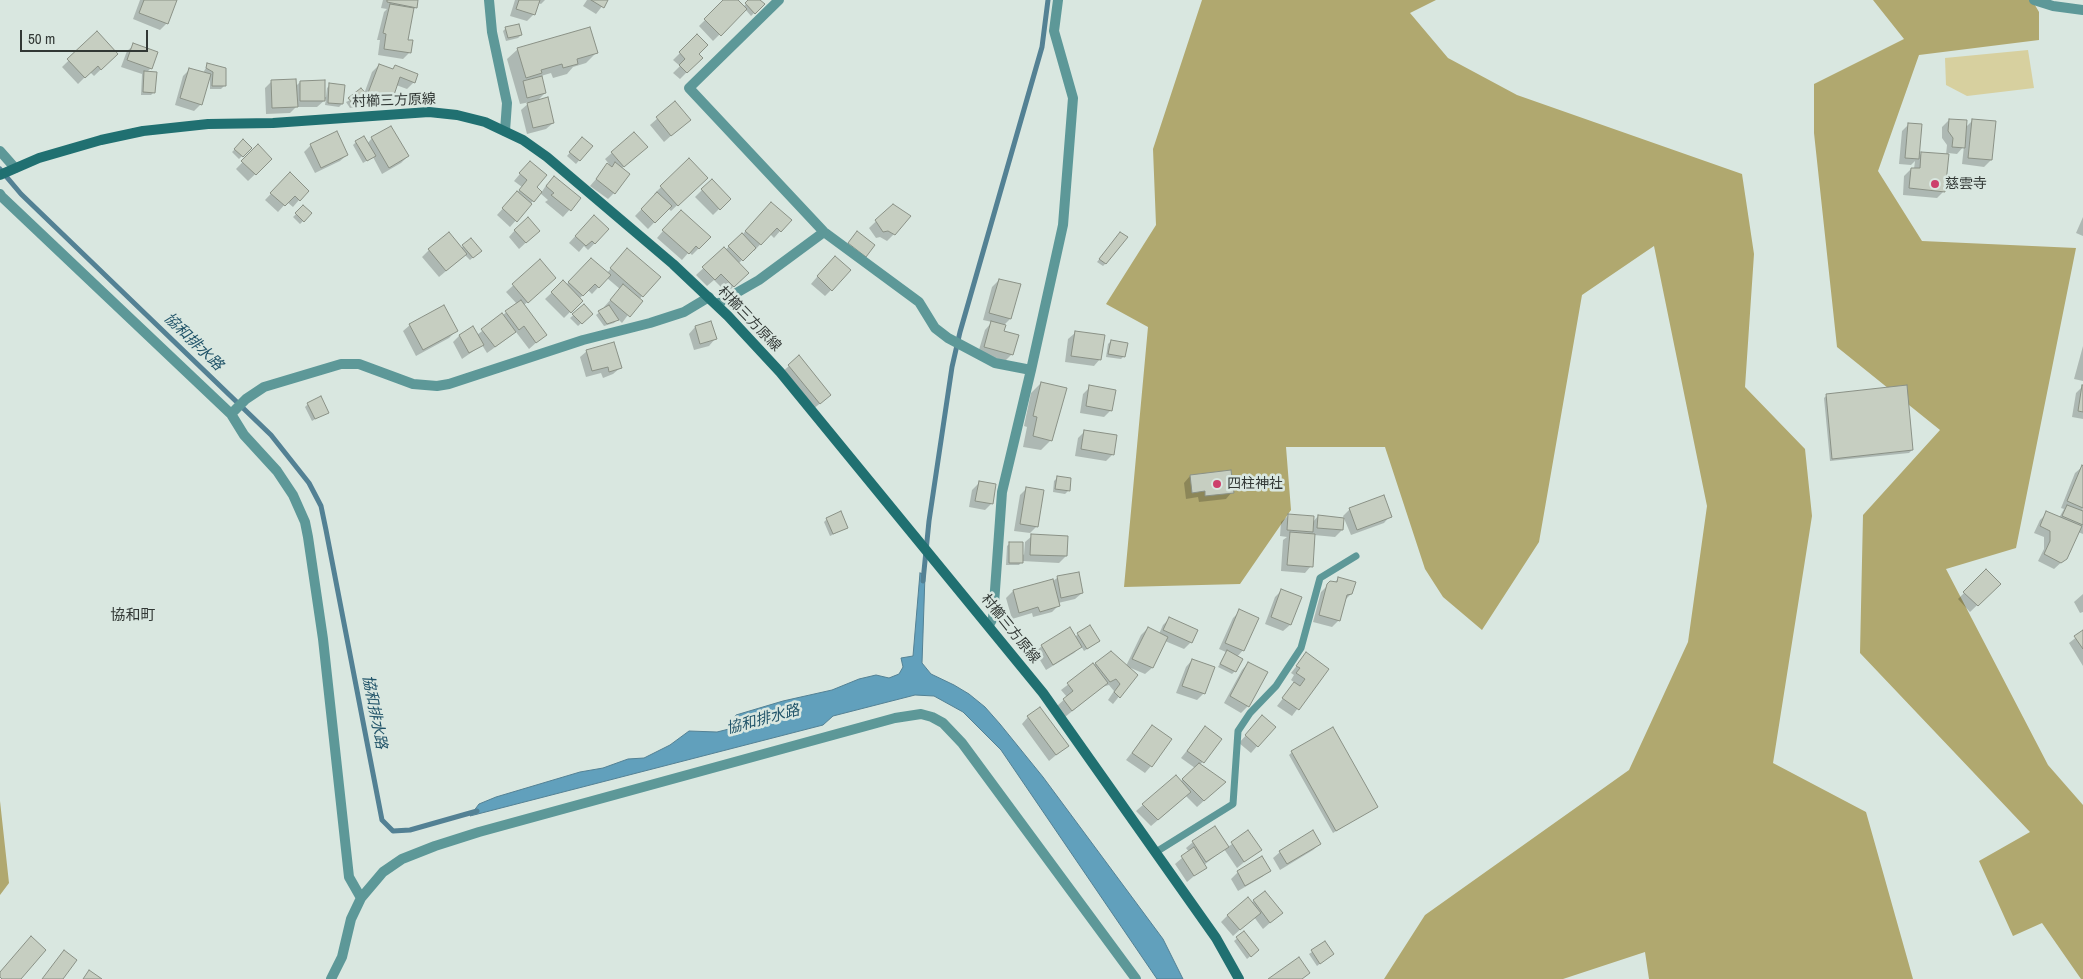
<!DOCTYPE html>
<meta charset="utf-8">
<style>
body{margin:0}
#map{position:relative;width:2083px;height:979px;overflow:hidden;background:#d9e7e0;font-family:"Archivo Narrow",sans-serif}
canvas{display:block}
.scale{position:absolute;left:20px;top:30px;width:128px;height:22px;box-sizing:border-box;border:2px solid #323835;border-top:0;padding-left:6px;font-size:15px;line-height:18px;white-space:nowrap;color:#323835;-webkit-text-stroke:4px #d9e7e0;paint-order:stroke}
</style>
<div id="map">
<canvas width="2083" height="979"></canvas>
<div class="scale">50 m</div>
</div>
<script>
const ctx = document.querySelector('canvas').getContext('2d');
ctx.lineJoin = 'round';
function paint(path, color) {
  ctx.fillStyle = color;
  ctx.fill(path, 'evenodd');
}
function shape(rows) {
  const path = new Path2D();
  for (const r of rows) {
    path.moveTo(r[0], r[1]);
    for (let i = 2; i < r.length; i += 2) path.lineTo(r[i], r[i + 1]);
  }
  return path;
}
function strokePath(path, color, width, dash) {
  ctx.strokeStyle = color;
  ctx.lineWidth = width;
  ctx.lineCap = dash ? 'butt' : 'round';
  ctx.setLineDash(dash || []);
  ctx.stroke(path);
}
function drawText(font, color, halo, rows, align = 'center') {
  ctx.font = font + ' "Archivo Narrow","Noto Sans JP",sans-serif';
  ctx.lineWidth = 5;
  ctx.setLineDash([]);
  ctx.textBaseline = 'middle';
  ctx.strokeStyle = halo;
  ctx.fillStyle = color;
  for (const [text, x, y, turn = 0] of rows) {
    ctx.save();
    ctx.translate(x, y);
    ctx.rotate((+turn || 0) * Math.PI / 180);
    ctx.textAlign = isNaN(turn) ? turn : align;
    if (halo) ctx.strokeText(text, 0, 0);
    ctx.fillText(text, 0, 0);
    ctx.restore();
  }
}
const green = shape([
 [2028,50,2034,88,1967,96,1946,85,1945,58]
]);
const forest = shape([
 [1202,0,1436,0,1410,13,1448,58,1517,95,1742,174,1754,254,1745,387,1805,449,1812,516,1773,763,1866,812,1913,979,1649,979,1645,952,1563,979,1384,979,1425,915,1629,770,1688,642,1707,506,1654,246,1582,295,1539,542,1482,630,1443,597,1425,569,1385,447,1286,447,1291,510,1240,584,1124,587,1148,327,1106,304,1156,225,1153,149],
 [1873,0,2032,0,2039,12,2039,40,1919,55,1878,171,1922,241,2076,248,2016,548,1946,569,2048,765,2083,805,2083,979,2081,979,2042,923,2013,936,1979,861,2030,832,1860,653,1863,515,1940,430,1837,347,1814,133,1814,84,1904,39],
 [0,801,9,883,0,895]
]);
const water = shape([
 [920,573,925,575,922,663,931,674,954,685,969,694,985,707,1000,724,1043,777,1163,939,1183,979,1157,979,1001,750,963,712,934,696,915,695,833,716,823,725,470,816,479,804,496,797,580,772,603,768,628,759,644,758,670,745,689,731,717,732,729,729,736,715,783,701,832,690,859,679,876,675,889,678,899,674,903,667,901,658,913,656,920,573]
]);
const shadow = shape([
 [140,0,176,0,167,23,160,30,133,19],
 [383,0,417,0,416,7,412,10,407,41,409,53,403,59,378,55,380,40,377,40,384,12,387,9,381,8],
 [515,0,545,0,541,4,538,3,534,14,527,21,510,16],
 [587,0,607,0,596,14,583,6],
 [725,0,737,0,743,7,750,0,759,0,763,4,751,16,745,9,713,41,699,26],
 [506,28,521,35,518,38,506,41,503,31],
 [97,33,117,54,94,76,90,72,78,84,62,67],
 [697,36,697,54,701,58,680,79,673,73,680,66,673,60],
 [134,45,151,68,147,72,154,92,151,95,141,95,142,74,121,67,127,51],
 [518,49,596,53,586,63,573,67,567,74,553,78,551,73,541,76,545,93,536,102,553,123,546,129,527,134,521,110,530,102,520,104,507,59],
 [208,64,224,86,221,89,210,89,210,74,201,104,194,111,175,105,183,76,190,69,203,73],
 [379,65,414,82,407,89,396,85,391,100,384,107,368,101,364,105,350,108,346,102,364,94,372,72],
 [272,81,295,87,300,82,324,97,326,97,327,88,330,85,342,104,339,107,325,105,326,99,317,107,296,107,290,113,266,114,265,88],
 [675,103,682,126,664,142,650,125],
 [1949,120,1965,128,1973,120,1991,160,1984,167,1962,164,1964,146,1957,154,1948,153,1944,191,1937,198,1903,195,1904,176,1911,169,1914,169,1915,161,1911,165,1899,164,1902,131,1909,124,1918,157,1922,153,1946,155,1947,145,1942,138,1942,127],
 [634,133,639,154,621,169,614,193,608,199,590,186,609,164,605,159],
 [372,138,408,156,401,163,382,174,373,157,363,163,353,145,356,142,367,144],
 [243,141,250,148,239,159,232,152],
 [579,142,591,146,576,164,567,156],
 [311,145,347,155,340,161,315,173,304,152],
 [258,146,271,159,248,181,236,169],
 [689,160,706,178,671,211,668,208,648,229,635,216,655,195,654,194],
 [524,169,535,187,541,193,547,184,580,198,563,217,545,202,548,200,540,193,510,227,497,215,522,187,514,181],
 [712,180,729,199,713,215,695,197],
 [283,181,299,200,293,207,287,202,278,212,265,200],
 [893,205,894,234,887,241,880,237,876,238,869,228],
 [303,207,310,214,300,224,293,217],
 [764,210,780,231,774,238,770,234,754,251,752,250,738,264,747,273,727,293,714,280,707,286,696,275,724,249,725,250,742,235],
 [2083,217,2083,236,2076,233],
 [674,218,699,248,692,255,689,252,682,260,657,238],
 [587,223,595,243,588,250,584,246,579,252,569,243],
 [515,230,532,237,519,249,509,237],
 [1118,236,1106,263,1103,266,1097,262],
 [471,240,477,254,470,260,465,255,439,277,422,257,429,250,461,248],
 [621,257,642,296,622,323,618,319,614,323,604,326,596,315,605,308,604,307,620,289,607,278,592,294,588,290,579,299,581,301,564,318,545,299,563,282,566,285,591,259,607,273],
 [540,261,548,284,524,305,546,334,529,349,516,332,487,353,482,345,462,359,453,342,459,336,477,335,517,304,506,292],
 [828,264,831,290,825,296,811,284],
 [999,280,1010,319,1003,326,1003,331,1012,354,1005,361,978,353,985,330,992,322,983,320,992,287],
 [584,306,591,314,578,326,570,318],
 [710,323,715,339,709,346,694,350,689,334,695,327],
 [410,325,456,331,449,338,416,356,403,331],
 [1075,333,1100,359,1094,366,1065,362,1068,339],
 [1111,341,1124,356,1121,359,1106,357,1108,344],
 [2083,346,2083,381,2074,379],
 [587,351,620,368,613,374,603,378,601,373,586,377,580,357],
 [789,366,823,401,812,410,782,372],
 [1041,383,1051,440,1041,450,1023,447,1027,427,1024,426,1031,393],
 [1090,387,1111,410,1104,417,1080,413,1083,394],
 [2082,387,2083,387,2083,419,2072,417,2076,393],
 [1827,395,1912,450,1909,453,1830,461,1824,398],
 [308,404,327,412,312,421,305,407],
 [1085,431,1113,454,1106,461,1075,456,1078,438],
 [2082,467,2083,534,2078,532,2066,558,2054,569,2038,561,2044,549,2044,537,2034,533,2040,520,2047,513,2059,518,2064,509,2061,508,2075,473],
 [1190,476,1232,492,1226,499,1199,502,1198,497,1186,499,1184,483],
 [1057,478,1068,491,1065,494,1053,492,1054,481],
 [979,483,992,503,985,510,969,507,972,490],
 [1026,489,1037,526,1030,533,1014,531,1020,495],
 [1350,509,1390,516,1384,523,1351,535,1343,516],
 [1288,516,1312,523,1318,516,1342,530,1335,537,1314,535,1311,566,1305,573,1281,571,1283,540,1287,537,1280,536,1281,522],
 [827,519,847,528,830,536,824,522],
 [1032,536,1066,556,1059,563,1022,561,1019,565,1006,565,1007,546,1010,543,1024,555,1025,542],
 [1986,571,1999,584,1970,612,1958,599],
 [1078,573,1082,593,1075,599,1058,603,1059,605,1052,612,1033,617,1032,613,1012,619,1006,598,1013,591,1052,580,1052,582,1057,578],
 [1339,578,1351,594,1344,601,1339,620,1332,627,1313,622,1321,592,1331,582,1334,583],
 [1282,590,1290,625,1283,631,1265,624,1275,597],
 [2083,594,2083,612,2080,613,2074,602],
 [1240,611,1243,650,1237,657,1235,671,1232,674,1218,667,1226,652,1219,649,1233,618],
 [1169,619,1191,642,1184,649,1165,641,1152,668,1145,674,1126,666,1141,635,1148,628,1159,634,1163,625],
 [2083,632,2083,666,2069,643],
 [1078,634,1095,644,1084,651,1081,646,1074,653,1046,670,1035,652,1042,646,1075,637],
 [1306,654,1327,669,1292,716,1277,706,1295,683,1291,680,1294,675,1291,673],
 [1192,660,1204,693,1197,700,1176,693,1186,667],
 [1096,663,1136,675,1113,704,1108,700,1114,691,1109,685,1102,687,1065,717,1057,706,1067,697,1061,690],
 [1248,663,1248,706,1241,713,1224,703,1242,670],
 [1028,717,1068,745,1049,761,1022,724],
 [1256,724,1274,727,1251,753,1239,743],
 [1152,727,1151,766,1145,773,1126,760],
 [1205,728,1220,739,1200,765,1217,789,1197,807,1186,796,1151,826,1136,811,1175,777,1180,782,1195,768,1181,758],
 [1292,752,1376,807,1333,833,1289,755],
 [1248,832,1260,849,1237,868,1224,849,1204,865,1205,867,1187,882,1175,864,1189,852,1186,848,1193,842,1228,847],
 [1320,844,1313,850,1280,870,1273,858,1280,852],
 [1269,871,1262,877,1238,891,1231,879,1238,872],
 [1254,901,1281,913,1263,929,1254,917,1233,936,1221,922,1228,915],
 [1244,933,1254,953,1247,959,1234,941],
 [1325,943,1332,954,1317,966,1309,954]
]);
const stream = shape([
 [0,169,21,194,271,435,309,483,321,506,326,530,382,820,393,831,410,830,477,811],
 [923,581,929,521,952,367,960,332,1042,47,1048,0]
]);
const building = shape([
 [144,0,177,0,168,24,139,13,144,0],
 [387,0,418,0,417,8,387,2,387,0],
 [519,0,540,0,535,15,516,9,519,0],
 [591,0,608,0,604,8,591,0],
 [723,0,738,0,747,9,721,36,704,19,723,0],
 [748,0,760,0,765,4,755,14,745,3,748,0],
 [390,4,414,8,408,40,413,40,411,53,384,49,386,34,383,33,390,4],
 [519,24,522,35,508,38,505,27,519,24],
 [590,27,598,53,577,59,578,64,563,68,562,64,541,70,542,73,526,78,517,48,590,27],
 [97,31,118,54,101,70,98,66,85,78,67,59,97,31],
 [697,34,708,45,699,54,703,58,687,73,679,65,685,59,679,52,697,34],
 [133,43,158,52,152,69,127,60,133,43],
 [207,63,226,68,226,86,212,86,213,72,206,68,207,63],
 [379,64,393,69,395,65,418,74,415,83,400,77,392,101,368,93,379,64],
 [189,68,211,74,202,105,180,98,189,68],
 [144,71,157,72,155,93,143,92,144,71],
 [542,76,546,93,527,98,523,81,542,76],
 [296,79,298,107,272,108,271,80,296,79],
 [325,80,325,101,300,101,300,81,325,80],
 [329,83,345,85,343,104,328,103,329,83],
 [361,88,371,99,369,102,354,105,348,98,361,88],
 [548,97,554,123,533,128,527,103,548,97],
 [675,101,691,120,671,136,656,117,675,101],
 [1949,119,1967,120,1965,148,1952,147,1953,138,1948,131,1949,119],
 [1972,119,1996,121,1992,160,1968,158,1972,119],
 [1908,123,1922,124,1919,159,1905,158,1908,123],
 [391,126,409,156,389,168,371,137,391,126],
 [337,131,348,155,321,168,310,144,337,131],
 [634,132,648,147,624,167,611,152,634,132],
 [364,136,376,156,367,161,355,141,364,136],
 [582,137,593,146,580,161,569,152,582,137],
 [243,139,252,148,243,157,234,149,243,139],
 [258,144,272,159,256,175,241,161,258,144],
 [1921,152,1949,154,1945,192,1909,188,1911,168,1920,168,1921,152],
 [689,158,708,178,678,206,660,186,689,158],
 [530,161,547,175,537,187,542,192,534,202,519,190,527,180,519,173,530,161],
 [615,162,630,174,615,194,596,179,607,163,612,167,615,162],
 [290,172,309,191,300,201,295,196,285,206,270,193,290,172],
 [554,176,581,198,571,211,551,195,554,193,546,186,554,176],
 [712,179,731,199,720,210,701,189,712,179],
 [517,191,532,204,517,222,502,208,517,191],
 [657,192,672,206,655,223,641,209,657,192],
 [771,202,792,220,781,232,777,228,761,245,745,231,771,202],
 [893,204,911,216,895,235,888,231,883,232,875,220,893,204],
 [303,205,312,213,304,222,295,213,303,205],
 [681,210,711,237,699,249,696,246,689,254,662,230,681,210],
 [594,215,609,229,595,244,592,241,586,246,575,236,594,215],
 [528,217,540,231,526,243,514,230,528,217],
 [857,231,875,245,866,257,848,243,857,231],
 [449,232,467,254,446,271,428,249,449,232],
 [1120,232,1128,237,1106,264,1099,259,1120,232],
 [742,233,756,248,743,261,728,246,742,233],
 [471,238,482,251,473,258,462,245,471,238],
 [724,247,749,273,734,287,721,274,715,280,702,267,724,247],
 [627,248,661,277,643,297,610,268,627,248],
 [835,256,851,270,832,291,817,276,835,256],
 [591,258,611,275,599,288,595,284,583,296,568,282,591,258],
 [540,259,556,278,528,303,512,284,540,259],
 [999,279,1021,284,1011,319,989,313,999,279],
 [563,280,583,301,571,313,551,292,563,280],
 [623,284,643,301,630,317,610,300,623,284],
 [521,300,547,335,536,343,524,326,519,330,505,311,521,300],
 [584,304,593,314,582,324,572,314,584,304],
 [444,305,458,331,423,350,409,324,444,305],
 [609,305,619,320,607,324,598,311,609,305],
 [502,313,516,332,495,347,481,329,502,313],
 [711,321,717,339,700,344,695,326,711,321],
 [991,321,1006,325,1004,331,1019,335,1013,355,984,347,991,321],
 [473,326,484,345,469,353,459,335,473,326],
 [1075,331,1105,335,1101,360,1071,356,1075,331],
 [1111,340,1128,343,1125,357,1108,354,1111,340],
 [614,342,622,368,609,372,608,367,592,371,586,350,614,342],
 [799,355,831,395,820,404,788,365,799,355],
 [1041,382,1067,388,1052,441,1033,436,1037,417,1033,416,1041,382],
 [1089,385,1116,390,1112,411,1086,406,1089,385],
 [1907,385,1913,450,1832,459,1826,394,1907,385],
 [2082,385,2083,385,2083,412,2078,411,2082,385],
 [321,396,329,413,315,419,307,403,321,396],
 [1084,430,1117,435,1114,455,1081,449,1084,430],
 [2082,465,2083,466,2083,508,2067,501,2082,465],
 [1231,470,1234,493,1205,496,1205,491,1192,493,1190,475,1231,470],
 [1057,476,1071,478,1070,491,1055,489,1057,476],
 [979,481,996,484,993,504,975,501,979,481],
 [1026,487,1044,490,1038,527,1020,524,1026,487],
 [1384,495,1392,517,1357,530,1349,508,1384,495],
 [2067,505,2083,511,2083,525,2062,516,2067,505],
 [841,511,848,528,833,534,826,518,841,511],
 [2046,511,2082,526,2067,559,2061,563,2044,554,2050,541,2050,531,2040,526,2046,511],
 [1288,514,1314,516,1313,532,1287,530,1288,514],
 [1318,515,1344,518,1343,530,1317,528,1318,515],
 [1290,532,1315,534,1313,567,1287,565,1290,532],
 [1031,534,1068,536,1067,556,1030,555,1031,534],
 [1009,542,1023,542,1023,563,1009,563,1009,542],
 [1986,569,2001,584,1978,606,1963,592,1986,569],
 [1079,572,1083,593,1061,598,1057,576,1079,572],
 [1338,577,1356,582,1352,594,1347,595,1340,621,1319,615,1327,584,1330,581,1337,582,1338,577],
 [1053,579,1060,606,1040,612,1038,607,1019,613,1013,590,1053,579],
 [1281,589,1302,597,1291,625,1271,617,1281,589],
 [1239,609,1259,618,1244,651,1225,643,1239,609],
 [1169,617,1198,630,1192,643,1163,630,1169,617],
 [1090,625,1100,641,1087,649,1077,633,1090,625],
 [1070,627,1082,647,1053,665,1041,645,1070,627],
 [1148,627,1168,637,1153,668,1132,659,1148,627],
 [2083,630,2083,649,2074,636,2083,630],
 [1227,650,1243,659,1236,672,1220,664,1227,650],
 [1111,651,1138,675,1120,698,1114,692,1120,684,1116,679,1110,682,1095,663,1111,651],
 [1306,652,1329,669,1299,710,1282,698,1294,682,1300,686,1305,679,1296,673,1300,668,1296,666,1306,652],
 [1192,659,1215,667,1205,694,1182,686,1192,659],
 [1248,662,1268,672,1249,707,1230,696,1248,662],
 [1093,663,1108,683,1072,711,1063,699,1073,691,1067,683,1093,663],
 [1040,707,1069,746,1056,755,1027,716,1040,707],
 [1262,715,1276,727,1258,747,1245,735,1262,715],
 [1152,725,1172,739,1152,767,1132,753,1152,725],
 [1205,726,1222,739,1204,763,1187,751,1205,726],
 [1333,727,1378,807,1336,831,1291,751,1333,727],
 [1199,763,1226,782,1204,801,1182,779,1199,763],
 [1176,775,1191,792,1158,820,1142,804,1176,775],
 [1215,826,1229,847,1206,862,1192,841,1215,826],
 [1248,830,1262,850,1244,862,1231,842,1248,830],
 [1313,830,1321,844,1287,864,1279,851,1313,830],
 [1194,847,1207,868,1194,876,1181,856,1194,847],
 [1262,856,1271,871,1245,886,1237,871,1262,856],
 [1265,891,1283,913,1270,923,1253,900,1265,891],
 [1248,897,1261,913,1240,930,1227,915,1248,897],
 [1244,931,1259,950,1251,957,1236,937,1244,931],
 [31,936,46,950,21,979,2,979,0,977,0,972,31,936],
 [1325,941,1334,954,1320,964,1311,950,1325,941],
 [64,950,77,960,63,979,42,979,64,950],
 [1299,957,1310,973,1302,979,1268,979,1299,957],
 [89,970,102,979,83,979,89,970]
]);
const service = shape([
 [1156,852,1233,804,1238,731,1250,713,1276,686,1301,648,1320,578,1356,556]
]);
const minor = shape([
 [779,0,689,88,824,232,919,302,935,328,948,338,995,363,1031,370],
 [2034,0,2053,6,2083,10],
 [0,151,15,168],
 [0,194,2,197,231,414,244,435,277,471,293,495,305,522,308,537,323,639,349,877,361,898],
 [717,304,759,280,824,232],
 [231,414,246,399,264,387,341,364,359,364,413,384,437,386,449,384,583,340,650,323,684,312,709,297],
 [989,625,993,618,1002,492,1031,370,1063,225,1073,98,1054,31,1058,0],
 [331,979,342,957,351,919,361,898,383,872,402,859,435,846,479,832,895,718,921,714,932,717,943,723,962,743,1136,979]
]);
const tertiary = shape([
 [489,0,492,32,507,103,505,131]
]);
const secondary = shape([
 [0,175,39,158,101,140,143,131,208,124,273,123,429,112,457,115,485,122,523,140,547,157,673,264,728,316,780,372,1043,693,1216,938,1239,979]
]);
const markers = [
 [1935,184,5,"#cd406c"],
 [1217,484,5,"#cd406c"]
];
const streetNames = [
 ["村櫛三方原線",394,101,-2],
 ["村櫛三方原線",749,319,46],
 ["村櫛三方原線",1010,629,51]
];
const poiNames = [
 ["慈雲寺",1945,184],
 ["四柱神社",1227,484]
];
const waterNames = [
 ["協和排水路",193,342,44],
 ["協和排水路",374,712,79],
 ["協和排水路",763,720,-15]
];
const neighbourhoodNames = [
 ["協和町",133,616]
];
paint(green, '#d7d09f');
paint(forest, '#b0a86f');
paint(water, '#61a0bc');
strokePath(water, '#538194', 1);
paint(shadow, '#0003');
strokePath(stream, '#538194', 5);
paint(building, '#c6cec1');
strokePath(building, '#8a9186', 1);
strokePath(service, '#5d9898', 7);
strokePath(minor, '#5d9898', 10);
strokePath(tertiary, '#5d9898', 10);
strokePath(secondary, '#207071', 10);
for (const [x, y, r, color] of markers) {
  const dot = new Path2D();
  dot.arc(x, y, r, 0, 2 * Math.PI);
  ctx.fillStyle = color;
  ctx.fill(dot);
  strokePath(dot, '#d9e7e0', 2);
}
drawText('14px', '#323835', '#d9e7e0', streetNames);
drawText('14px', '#323835', '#d9e7e0', poiNames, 'left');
drawText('italic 15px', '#215469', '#d9e7e0', waterNames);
drawText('15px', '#323835', '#d9e7e0', neighbourhoodNames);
</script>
